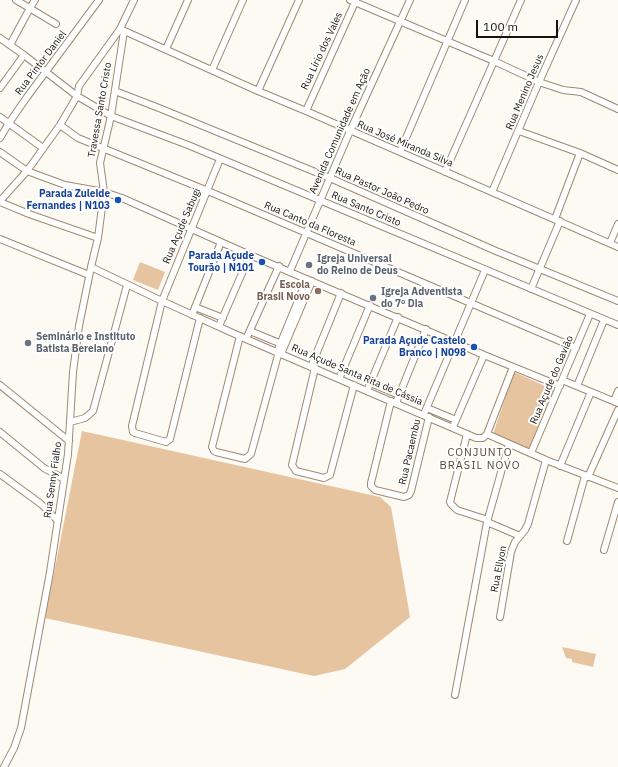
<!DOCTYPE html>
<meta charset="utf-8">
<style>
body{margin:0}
#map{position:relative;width:618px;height:767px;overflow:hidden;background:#fdf9f3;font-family:"IBM Plex Sans",sans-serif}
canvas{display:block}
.scale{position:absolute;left:476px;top:20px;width:82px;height:18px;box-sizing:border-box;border:2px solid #1a1209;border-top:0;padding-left:5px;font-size:12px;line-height:14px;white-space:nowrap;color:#1a1209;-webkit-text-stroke:3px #fff;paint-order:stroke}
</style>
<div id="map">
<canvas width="618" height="767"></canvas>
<div class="scale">100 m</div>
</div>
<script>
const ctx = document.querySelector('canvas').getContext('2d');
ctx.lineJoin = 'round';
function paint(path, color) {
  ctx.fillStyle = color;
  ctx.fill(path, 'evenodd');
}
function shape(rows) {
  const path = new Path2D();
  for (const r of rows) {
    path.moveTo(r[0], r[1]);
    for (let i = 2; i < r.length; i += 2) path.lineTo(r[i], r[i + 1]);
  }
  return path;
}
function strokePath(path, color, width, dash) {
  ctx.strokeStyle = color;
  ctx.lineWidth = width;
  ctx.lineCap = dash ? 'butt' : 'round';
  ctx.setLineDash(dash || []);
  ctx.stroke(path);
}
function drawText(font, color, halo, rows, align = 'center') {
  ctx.font = font + ' "IBM Plex Sans",sans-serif';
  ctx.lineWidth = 4;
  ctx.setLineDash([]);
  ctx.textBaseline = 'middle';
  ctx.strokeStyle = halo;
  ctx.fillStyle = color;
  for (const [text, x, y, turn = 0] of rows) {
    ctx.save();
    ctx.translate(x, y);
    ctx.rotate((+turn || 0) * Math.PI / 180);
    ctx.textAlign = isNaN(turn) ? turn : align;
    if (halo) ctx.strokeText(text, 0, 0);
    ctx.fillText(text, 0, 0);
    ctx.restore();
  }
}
const green = shape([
 [140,262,165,272,158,290,133,280],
 [514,372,556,391,531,451,493,434],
 [82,431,380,497,391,507,410,617,345,669,314,676,45,618],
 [562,647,596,654,593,667,572,662,572,659,566,658]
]);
const minor = shape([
 [16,0,56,24],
 [350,0,494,61,539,82,563,90,581,92,618,109],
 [120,29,258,91,306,111,618,247],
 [0,38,24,55,77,96,111,116,188,145,618,325],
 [10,45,30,8,35,0],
 [166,49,188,0],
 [212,70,243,0],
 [0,88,24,55],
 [115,91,159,108,330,178,496,251,618,301],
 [258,91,299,0],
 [306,111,356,0],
 [0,117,43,148],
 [60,125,78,138,208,191,576,348],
 [519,131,580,153,618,170],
 [0,138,9,123,27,97,99,0],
 [0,152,27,171,65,185,104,192,122,198,250,255,484,355,560,386],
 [400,152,465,0],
 [445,172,521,0],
 [492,192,539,82,576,0],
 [0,201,27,171,60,125,77,96,79,86,120,29,134,0],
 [0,202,29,214,98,238],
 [555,219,580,153],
 [0,239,89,275],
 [610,243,618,224],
 [91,267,162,301,246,339,476,438,483,438,487,434],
 [290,271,350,131,410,0],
 [531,289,560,221],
 [195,307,223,318],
 [192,315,221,242],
 [200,318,170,439,166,442,135,433,133,432,132,426,162,301,220,159],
 [219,326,250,255],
 [250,331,284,345],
 [240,336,212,447,214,451,216,452,245,459,251,454,278,355,277,352,307,279],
 [246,339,279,266],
 [279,355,281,354,312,281],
 [311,367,341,293],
 [315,368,292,465,296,471,324,478,330,475,354,385],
 [339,379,370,305],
 [562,380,618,403],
 [371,383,399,395],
 [0,385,69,441],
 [577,386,604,320],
 [367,391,398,317],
 [391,401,371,483,371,486,375,490,404,497,409,495,411,491,429,417],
 [614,401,618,391],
 [396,403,426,329],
 [427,408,456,420],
 [424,414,485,270],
 [70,422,85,418,93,411,127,285],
 [453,427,484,355],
 [0,432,44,468,64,479],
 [467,434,450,502,451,504,457,510,488,520],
 [487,434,546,460,618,488],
 [487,434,513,367],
 [531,453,590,314],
 [560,466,591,392],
 [0,474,41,504,58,521],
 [588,477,618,410],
 [487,522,520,536],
 [567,541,585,476],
 [604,550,618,502],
 [500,617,511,552,515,542,525,530,528,524,546,460],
 [455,695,487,522,509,444],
 [4,767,14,748,21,728,50,572,68,454,73,372,79,326,91,267,98,238,104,192,100,163,111,116,124,31]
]);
const markers = [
 [118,200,4,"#1a4fb4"],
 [262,262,4,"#1a4fb4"],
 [309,265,4,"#6b7280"],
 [318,291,4,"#8d6e63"],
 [373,298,4,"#6b7280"],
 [28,343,4,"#6b7280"],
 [474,347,4,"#1a4fb4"]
];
const streetNames = [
 ["Rua Lírio dos Vales",322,51,-65],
 ["Rua Pintor Daniel",41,63,-53],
 ["Rua Menino Jesus",525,92,-67],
 ["Travessa Santo Cristo",100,110,-80],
 ["Avenida Comunidade em Ação",340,131,-66],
 ["Rua José Miranda Silva",405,144,23],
 ["Rua Pastor João Pedro",382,191,24],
 ["Rua Santo Cristo",366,209,23],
 ["Rua Canto da Floresta",310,224,23],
 ["Rua Açude Sabugi",182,226,-67],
 ["Rua Açude Santa Rita de Cássia",357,375,23],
 ["Rua Açude do Gavião",552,380,-67],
 ["Rua Pacaembu",410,452,-77],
 ["Rua Senny Fialho",53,480,-82],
 ["Rua Ellyon",499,569,-79]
];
const transitNames = [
 ["Parada Zuleide",110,194],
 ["Fernandes | N103",110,206],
 ["Parada Açude",254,256],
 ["Tourão | N101",254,268],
 ["Parada Açude Castelo",466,341],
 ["Branco | N098",466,353]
];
const worshipNames = [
 ["Igreja Universal",317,259],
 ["do Reino de Deus",317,271],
 ["Igreja Adventista",381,292],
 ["do 7º Dia",381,304],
 ["Seminário e Instituto",36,337],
 ["Batista Bereiano",36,349]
];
const educationNames = [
 ["Escola",310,285],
 ["Brasil Novo",310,297]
];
const neighbourhoodNames = [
 ["CONJUNTO",480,453],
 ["BRASIL NOVO",480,466]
];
paint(green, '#e6c49f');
strokePath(minor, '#9e8971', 8);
strokePath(minor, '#fff', 6);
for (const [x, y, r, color] of markers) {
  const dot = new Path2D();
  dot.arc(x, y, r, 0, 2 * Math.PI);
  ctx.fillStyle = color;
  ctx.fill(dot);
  strokePath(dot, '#fff', 1.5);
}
drawText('10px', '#1a1209', '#fff', streetNames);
drawText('bold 10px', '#164399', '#fff', transitNames, 'right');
drawText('bold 10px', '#5b616d', '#fff', worshipNames, 'left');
drawText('bold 10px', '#785e54', '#fff', educationNames, 'right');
ctx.letterSpacing = '1px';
drawText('11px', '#5a4631', '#fff', neighbourhoodNames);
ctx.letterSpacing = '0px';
</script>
